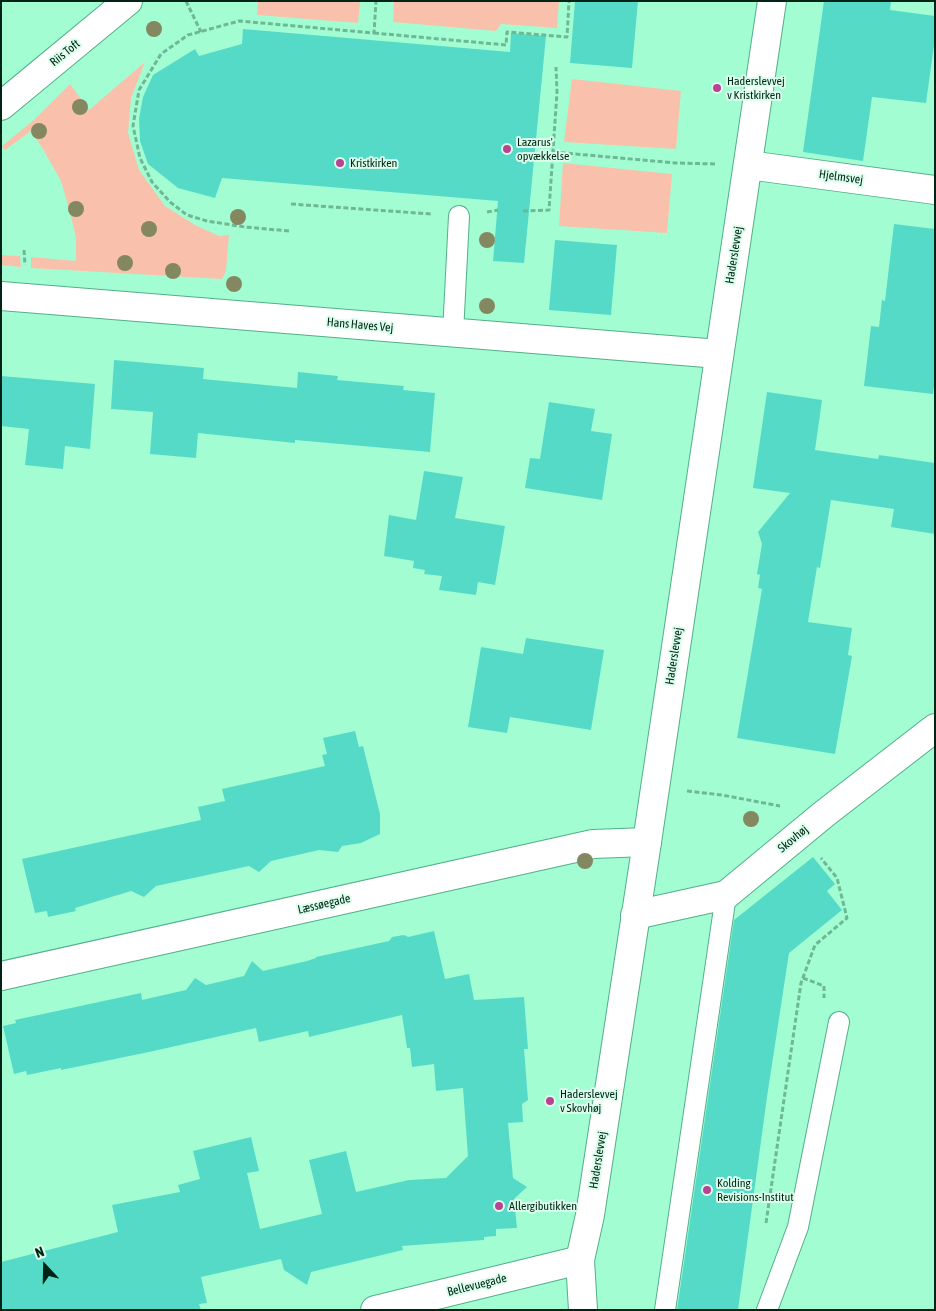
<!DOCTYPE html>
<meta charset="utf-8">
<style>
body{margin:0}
#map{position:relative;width:936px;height:1311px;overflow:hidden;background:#a2fed2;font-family:"Asap Condensed",sans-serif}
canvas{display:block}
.frame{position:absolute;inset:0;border:2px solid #002516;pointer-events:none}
.north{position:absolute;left:20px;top:1241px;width:50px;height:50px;-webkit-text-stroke:4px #dbfeec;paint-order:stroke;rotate:339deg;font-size:14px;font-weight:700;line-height:20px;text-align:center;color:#002516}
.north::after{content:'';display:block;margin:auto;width:18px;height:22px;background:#002516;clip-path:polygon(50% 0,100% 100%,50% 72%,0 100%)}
</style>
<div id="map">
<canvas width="936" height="1311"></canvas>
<div class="frame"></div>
<div class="north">N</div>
</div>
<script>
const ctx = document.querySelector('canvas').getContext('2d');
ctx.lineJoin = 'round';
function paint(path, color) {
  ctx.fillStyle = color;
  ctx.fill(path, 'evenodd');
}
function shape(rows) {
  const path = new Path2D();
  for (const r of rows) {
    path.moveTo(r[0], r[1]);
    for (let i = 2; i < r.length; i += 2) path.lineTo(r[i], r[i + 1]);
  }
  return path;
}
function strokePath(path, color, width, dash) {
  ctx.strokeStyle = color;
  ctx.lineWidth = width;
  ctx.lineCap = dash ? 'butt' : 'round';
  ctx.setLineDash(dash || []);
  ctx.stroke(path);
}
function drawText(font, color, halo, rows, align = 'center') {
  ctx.font = font + ' "Asap Condensed",sans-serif';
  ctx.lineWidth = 4;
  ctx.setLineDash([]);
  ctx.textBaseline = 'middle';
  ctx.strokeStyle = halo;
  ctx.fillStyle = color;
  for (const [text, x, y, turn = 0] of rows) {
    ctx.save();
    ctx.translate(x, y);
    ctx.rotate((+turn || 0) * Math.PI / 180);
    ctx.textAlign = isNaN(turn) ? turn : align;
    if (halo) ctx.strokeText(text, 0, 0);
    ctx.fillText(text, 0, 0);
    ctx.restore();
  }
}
const green = shape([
 [258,1,360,1,358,23,257,15],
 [394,1,559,1,557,28,501,24,496,31,393,22],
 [145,62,131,98,128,133,139,170,165,206,195,225,219,236,229,235,226,271,222,279,31,268,31,257,76,261,76,238,70,212,61,181,43,149,31,131,5,150,2,146,35,119,70,84,89,110],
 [572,79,681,91,676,149,564,142],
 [563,163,672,174,667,233,559,226],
 [1,255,20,256,21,267,1,265]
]);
const building = shape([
 [575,1,638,1,632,68,570,63],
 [824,1,891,1,890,10,935,16,935,38,926,103,872,97,863,161,803,152],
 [243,29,510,52,511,33,546,36,524,263,493,261,498,201,222,178,215,198,178,188,148,164,140,141,139,119,143,97,153,75,195,49,199,56,242,44],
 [894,224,935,229,935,379,933,394,864,386,871,326,879,327,882,300,885,301],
 [555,240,617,245,611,315,549,310],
 [114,360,204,368,203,379,297,388,298,372,338,376,337,380,404,386,403,390,435,393,430,452,295,440,295,443,198,433,196,458,150,454,153,412,111,409],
 [1,376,95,384,90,449,65,446,63,469,25,465,29,429,1,426],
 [767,392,822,400,815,450,878,459,879,455,935,463,935,534,891,527,894,509,831,500,820,568,817,567,808,622,852,628,848,655,852,656,835,754,737,738,762,589,758,588,760,575,757,574,762,544,758,532,790,493,753,488],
 [549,402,595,409,591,431,612,434,602,500,525,488,530,458,540,459],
 [424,471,463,477,455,518,505,526,495,585,478,582,476,595,439,590,442,576,424,574,425,570,413,568,414,561,384,556,389,515,416,520],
 [526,638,604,650,591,730,510,717,507,733,468,727,481,647,523,654],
 [355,731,359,747,363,746,380,814,380,834,361,843,342,846,338,852,319,850,271,861,259,872,249,866,156,886,144,897,131,891,75,908,76,911,48,917,47,911,35,913,22,859,201,820,198,807,225,801,222,789,325,766,322,755,327,754,323,738],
 [813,857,835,884,827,891,842,910,789,953,767,1097,738,1310,677,1310,734,920],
 [434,931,445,979,469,974,474,1000,524,997,528,1049,524,1049,528,1100,522,1104,523,1122,508,1123,513,1178,527,1187,514,1199,517,1228,496,1229,496,1236,484,1237,484,1240,402,1246,403,1250,311,1272,307,1285,284,1270,281,1259,201,1277,207,1303,199,1304,201,1310,1,1310,1,1262,118,1232,112,1205,180,1192,178,1185,200,1179,193,1151,251,1137,259,1171,247,1173,260,1229,322,1214,309,1160,346,1151,356,1192,409,1180,446,1178,468,1156,463,1088,436,1091,434,1064,412,1067,410,1048,407,1048,402,1015,309,1037,308,1031,259,1042,256,1028,149,1052,61,1070,61,1068,27,1075,26,1071,14,1074,3,1026,16,1023,15,1020,141,993,142,1000,186,990,195,978,206,985,244,976,252,961,263,971,307,961,316,958,316,957,389,941,392,937,404,935,408,937]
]);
const path = shape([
 [186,1,201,32],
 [374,33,506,45,507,32,567,37,569,1],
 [553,152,676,163,715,164],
 [291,204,431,214],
 [523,211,549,210,557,92,556,67],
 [487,212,498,210],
 [289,231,245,227,207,221,187,215,170,202,152,182,140,158,133,126,139,90,161,54,188,35,239,21,374,33,376,1],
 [24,250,25,265],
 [687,791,722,795,780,806],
 [803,978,824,986,824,998],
 [766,1223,801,983,815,945,847,918,837,878,821,858]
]);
const lane = shape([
 [453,333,459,216],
 [665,1310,726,895],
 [767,1310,798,1227,839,1022]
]);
const street = shape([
 [1,106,128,1],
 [748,165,935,190],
 [1,296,719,354],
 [635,915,726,895,824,814,935,728],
 [1,976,593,844,647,842],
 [375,1310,580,1260]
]);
const secondary = shape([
 [583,1310,580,1260,590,1215,647,842,772,1]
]);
const trees = [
 [154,29],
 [80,107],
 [39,131],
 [76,209],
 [238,217],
 [149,229],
 [487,240],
 [125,263],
 [173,271],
 [234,284],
 [487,306],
 [751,819],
 [585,861]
];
const markers = [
 [717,88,5,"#bb4193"],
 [507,149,5,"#bb4193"],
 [340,163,5,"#bb4193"],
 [550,1101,5,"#bb4193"],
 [707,1190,5,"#bb4193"],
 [499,1206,5,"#bb4193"]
];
const streetNames = [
 ["Riis Toft",65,53,-39],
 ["Hjelmsvej",841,177,8],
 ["Haderslevvej",734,255,-81],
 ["Hans Haves Vej",360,325,5],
 ["Haderslevvej",674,656,-81],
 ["Skovhøj",793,839,-40],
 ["Læssøegade",324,904,-13],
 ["Haderslevvej",598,1160,-81],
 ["Bellevuegade",477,1285,-14]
];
const poiNames = [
 ["Haderslevvej",727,81],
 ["v Kristkirken",727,95],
 ["Lazarus'",517,142],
 ["opvækkelse",517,156],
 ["Kristkirken",350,163],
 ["Haderslevvej",560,1094],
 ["v Skovhøj",560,1108],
 ["Kolding",717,1183],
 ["Revisions-Institut",717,1197],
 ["Allergibutikken",509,1206]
];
paint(green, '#f9c1ab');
paint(building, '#55dac8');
strokePath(lane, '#53af87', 22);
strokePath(street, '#53af87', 30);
strokePath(secondary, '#53af87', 30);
strokePath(path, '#6eb895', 3, [5, 2.5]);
strokePath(lane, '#fff', 20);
strokePath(street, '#fff', 28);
strokePath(secondary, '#fff', 28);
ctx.fillStyle = '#848861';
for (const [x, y] of trees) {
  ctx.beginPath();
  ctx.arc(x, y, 8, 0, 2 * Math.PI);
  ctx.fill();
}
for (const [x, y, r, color] of markers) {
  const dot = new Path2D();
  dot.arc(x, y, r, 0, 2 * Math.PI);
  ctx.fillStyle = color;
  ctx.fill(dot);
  strokePath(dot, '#dbfeec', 2);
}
drawText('12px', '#002516', '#dbfeec', streetNames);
drawText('12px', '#002516', '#dbfeec', poiNames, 'left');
</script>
